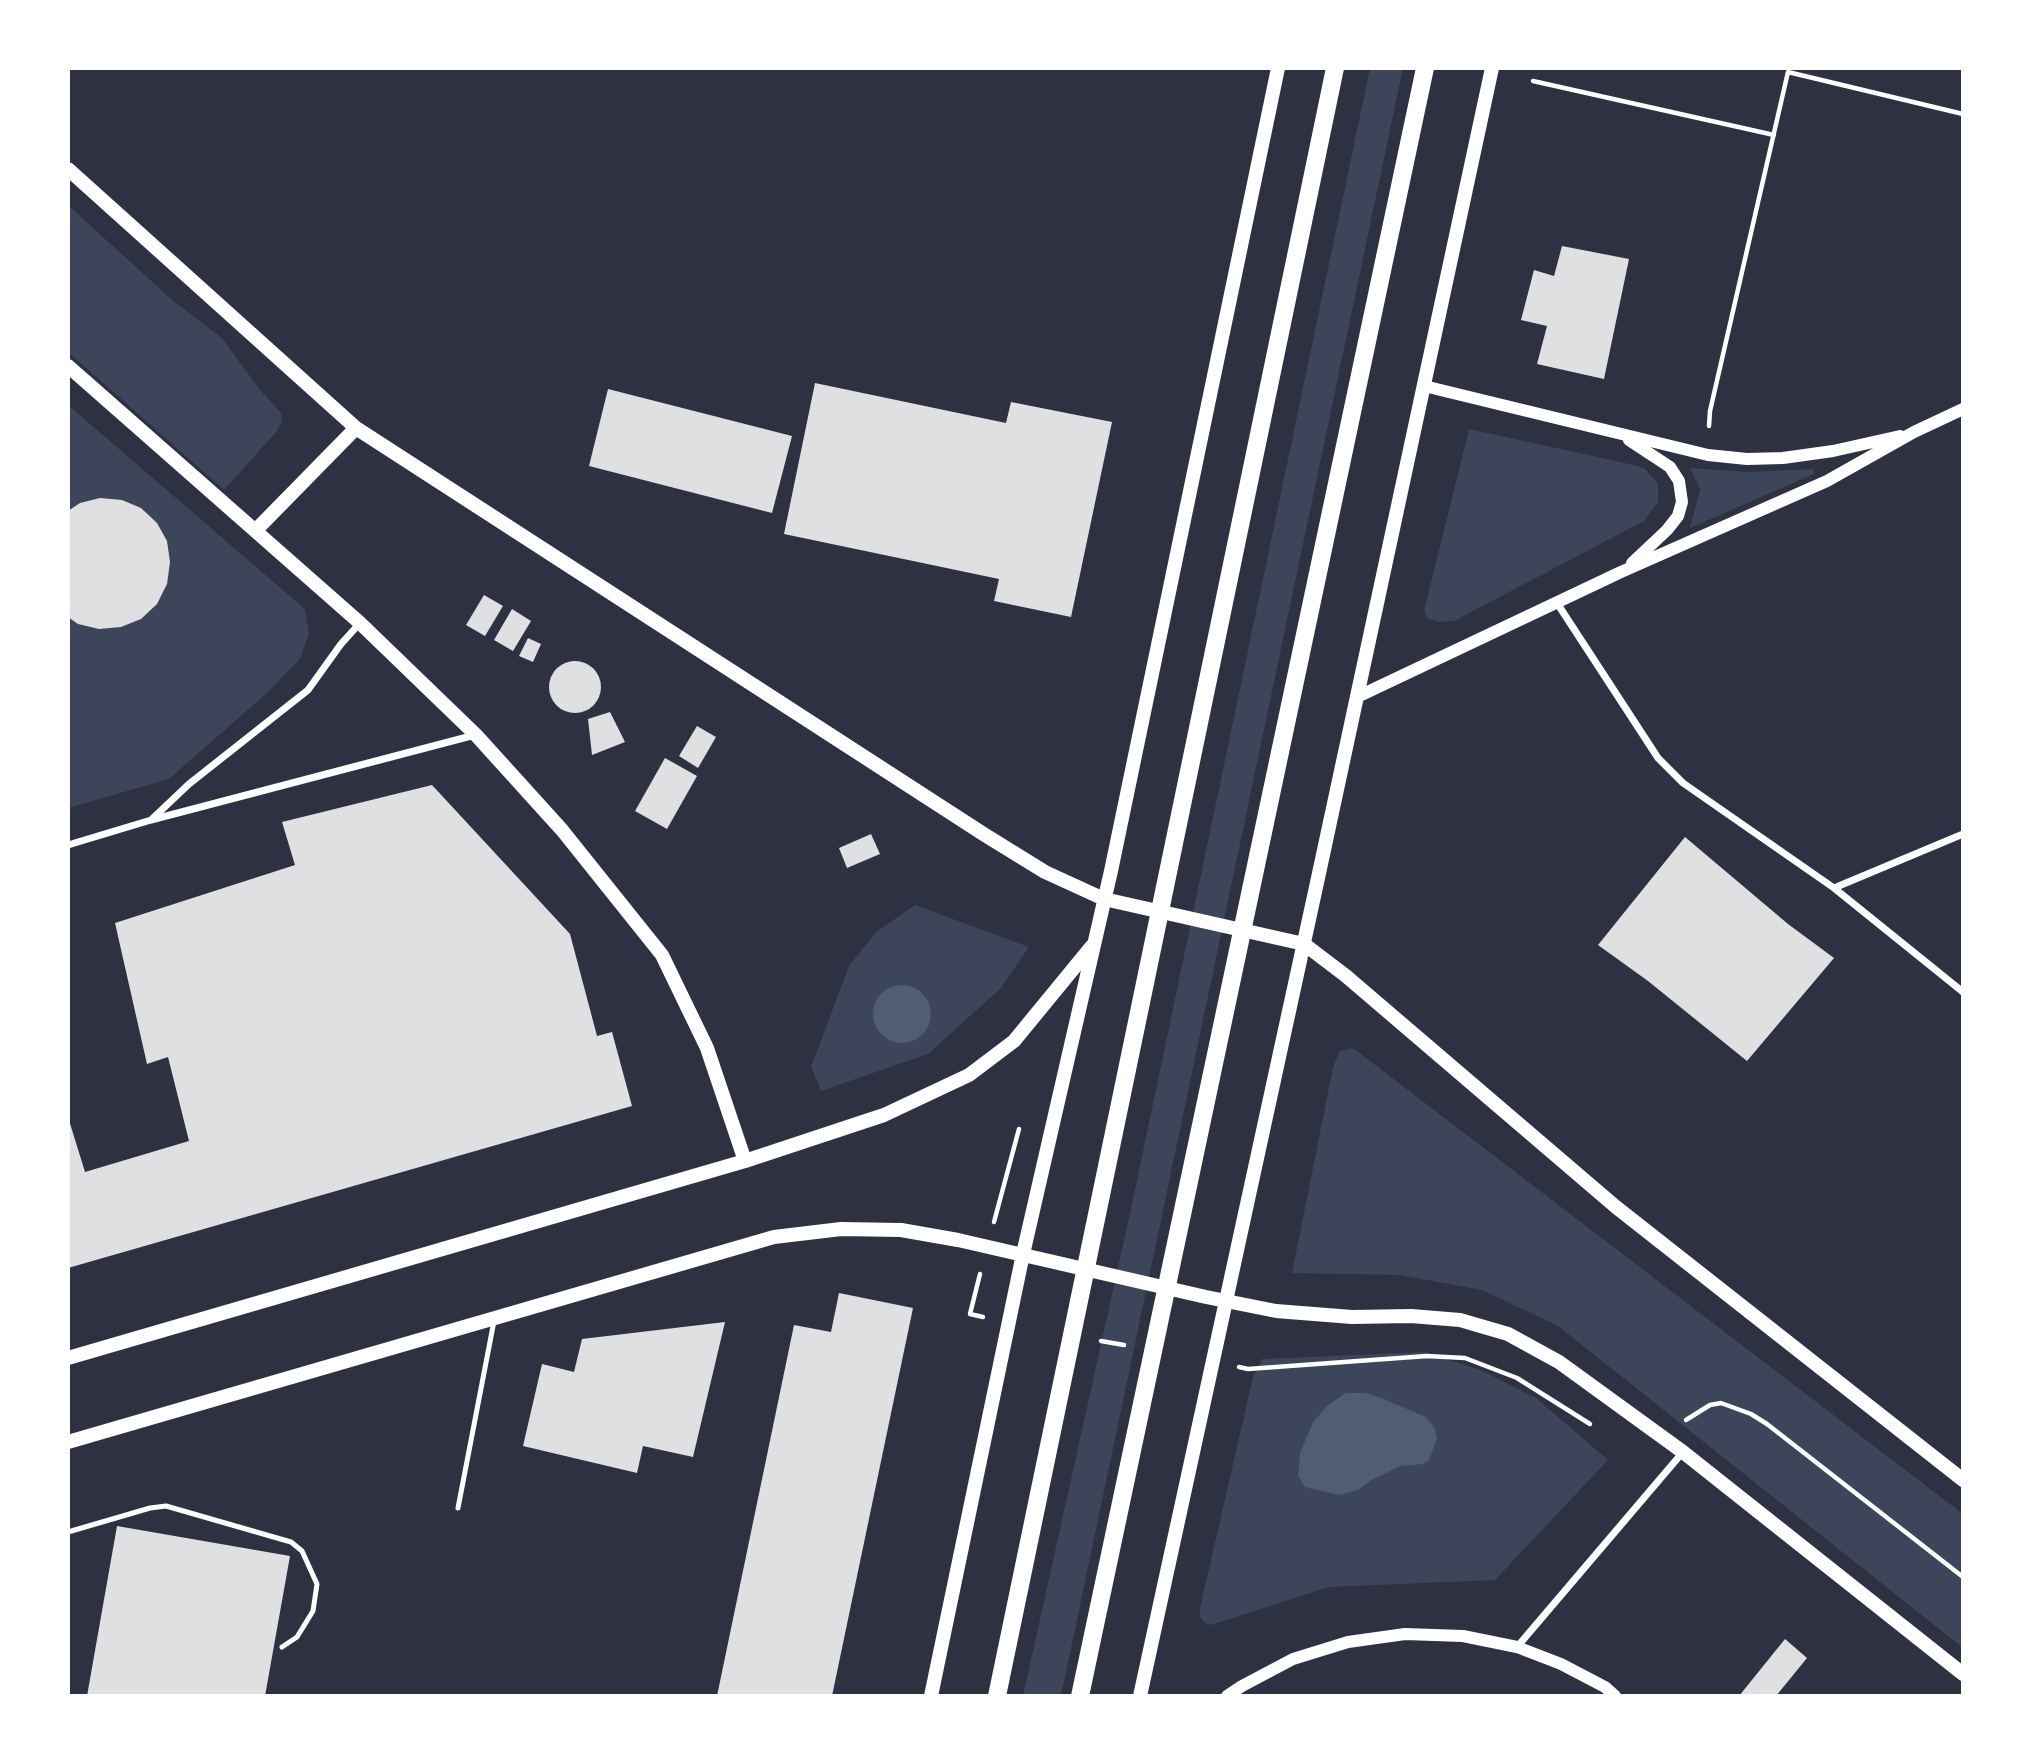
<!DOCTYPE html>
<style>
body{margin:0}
#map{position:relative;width:2031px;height:1764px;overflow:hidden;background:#2d3142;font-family:"PT Sans",sans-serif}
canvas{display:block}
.frame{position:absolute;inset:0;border:70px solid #fff;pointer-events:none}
</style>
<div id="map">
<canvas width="2031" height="1764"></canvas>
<div class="frame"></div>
</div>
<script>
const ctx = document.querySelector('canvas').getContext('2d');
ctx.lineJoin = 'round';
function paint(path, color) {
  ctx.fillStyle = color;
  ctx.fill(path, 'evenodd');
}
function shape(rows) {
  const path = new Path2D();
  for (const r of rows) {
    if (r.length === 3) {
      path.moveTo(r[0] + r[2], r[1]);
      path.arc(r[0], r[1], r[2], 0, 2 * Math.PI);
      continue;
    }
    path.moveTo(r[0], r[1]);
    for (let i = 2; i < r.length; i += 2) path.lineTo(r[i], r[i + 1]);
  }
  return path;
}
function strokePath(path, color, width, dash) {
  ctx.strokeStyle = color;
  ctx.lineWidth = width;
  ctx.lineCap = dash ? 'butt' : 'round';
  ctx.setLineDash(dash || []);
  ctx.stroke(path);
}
const green = shape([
 [1370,68,1403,68,1061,1696,1023,1696,1132,1204],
 [68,205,171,299,222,338,260,390,281,413,282,422,277,431,224,490,68,352],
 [68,405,305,609,309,634,300,659,266,694,169,779,68,808],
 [1469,429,1634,465,1645,469,1658,483,1658,502,1644,521,1454,621,1440,622,1428,619,1424,611],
 [1690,468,1748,472,1813,469,1814,474,1690,528,1700,489],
 [915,905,1029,947,1001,988,928,1054,821,1091,811,1067,849,966,876,932],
 [1353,1048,1963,1514,1963,1648,1558,1326,1482,1290,1399,1275,1292,1273,1333,1067,1340,1051],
 [1424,1352,1481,1370,1536,1398,1608,1460,1495,1580,1329,1587,1211,1625,1204,1622,1200,1617,1200,1608,1253,1377,1262,1359]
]);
const water = shape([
 [902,1014,29],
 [1346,1393,1366,1393,1381,1398,1426,1417,1434,1427,1437,1438,1429,1460,1423,1464,1401,1466,1373,1479,1358,1490,1339,1495,1305,1487,1298,1476,1300,1453,1307,1436,1314,1421,1328,1405]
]);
const building = shape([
 [1562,246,1629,259,1604,379,1537,364,1547,326,1521,320,1534,270,1554,276],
 [815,383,1006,423,1011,402,1112,422,1071,617,994,601,999,579,784,534],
 [608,389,792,436,772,513,589,466],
 [100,498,122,500,141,508,157,523,167,541,170,562,167,584,157,604,141,619,121,627,99,629,78,624,68,617,68,511,80,503],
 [484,595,503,606,485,636,466,625],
 [512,609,531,621,513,651,494,640],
 [528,638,541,644,533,662,519,656],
 [575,687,26],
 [610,712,625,742,592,755,588,719],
 [697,726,716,737,698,768,679,756],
 [665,758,697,776,667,829,635,811],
 [432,785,570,934,597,1036,612,1032,632,1106,68,1268,68,1117,85,1172,189,1141,168,1057,147,1064,115,923,295,865,282,822],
 [871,834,880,854,847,868,839,848],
 [1685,837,1788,924,1834,958,1747,1061,1648,981,1598,945],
 [839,1293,913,1308,832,1696,717,1696,794,1325,831,1332],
 [725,1322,693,1457,643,1446,637,1473,523,1446,542,1364,574,1372,582,1339],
 [117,1526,290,1556,265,1696,87,1696],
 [1785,1639,1807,1658,1776,1696,1739,1696]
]);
const path = shape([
 [1533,81,1774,135],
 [1709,426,1710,411,1788,72,1963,114],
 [994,1222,1019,1129],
 [980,1274,970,1314,983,1317],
 [1101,1341,1124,1345],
 [1239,1367,1248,1369,1427,1356,1465,1358,1517,1378,1590,1424],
 [1686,1420,1710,1405,1721,1403,1751,1414,1767,1424,1963,1577]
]);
const service = shape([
 [458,1508,494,1321],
 [68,1532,150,1508,166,1506,291,1542,302,1551,317,1584,313,1611,297,1637,282,1647]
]);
const minor = shape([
 [1557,603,1658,758,1683,783,1834,888,1963,992],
 [151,820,189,784,308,690,341,644,360,623],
 [68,845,151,820,475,735],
 [1834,888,1963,834],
 [1517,1647,1683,1452]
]);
const tertiary = shape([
 [1424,386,1708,455,1747,459,1783,458,1833,451,1900,436],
 [1629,440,1670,467,1679,481,1682,502,1678,516,1667,530,1632,563],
 [1357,697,1621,572,1827,481,1914,432,1963,409],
 [1227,1696,1242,1686,1293,1659,1348,1642,1405,1634,1463,1636,1517,1647,1561,1664,1605,1687,1615,1696]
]);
const secondary = shape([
 [68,169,356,428,985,835,1045,872,1104,899,1304,944,1346,976,1616,1207,1963,1480],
 [68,366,360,623,476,735,562,830,662,955,707,1048,745,1161],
 [256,530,356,428],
 [68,1358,745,1161,884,1115,969,1075,1014,1041,1092,946],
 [68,1442,774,1237,841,1229,901,1230,958,1240,1206,1297,1276,1311,1352,1317,1411,1316,1460,1320,1508,1334,1559,1362,1683,1452,1963,1674],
 [931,1696,1023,1254,1111,871,1278,68],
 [1140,1696,1318,878,1492,68]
]);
const primary = shape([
 [997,1696,1335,68],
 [1080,1696,1425,68]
]);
paint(green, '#3c4559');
paint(water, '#4f5d75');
paint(building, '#e0e0e3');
strokePath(path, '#fff', 4.5);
strokePath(service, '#fff', 5);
strokePath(minor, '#fff', 7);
strokePath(tertiary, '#fff', 12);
strokePath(secondary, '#fff', 14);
strokePath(primary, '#fff', 18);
</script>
